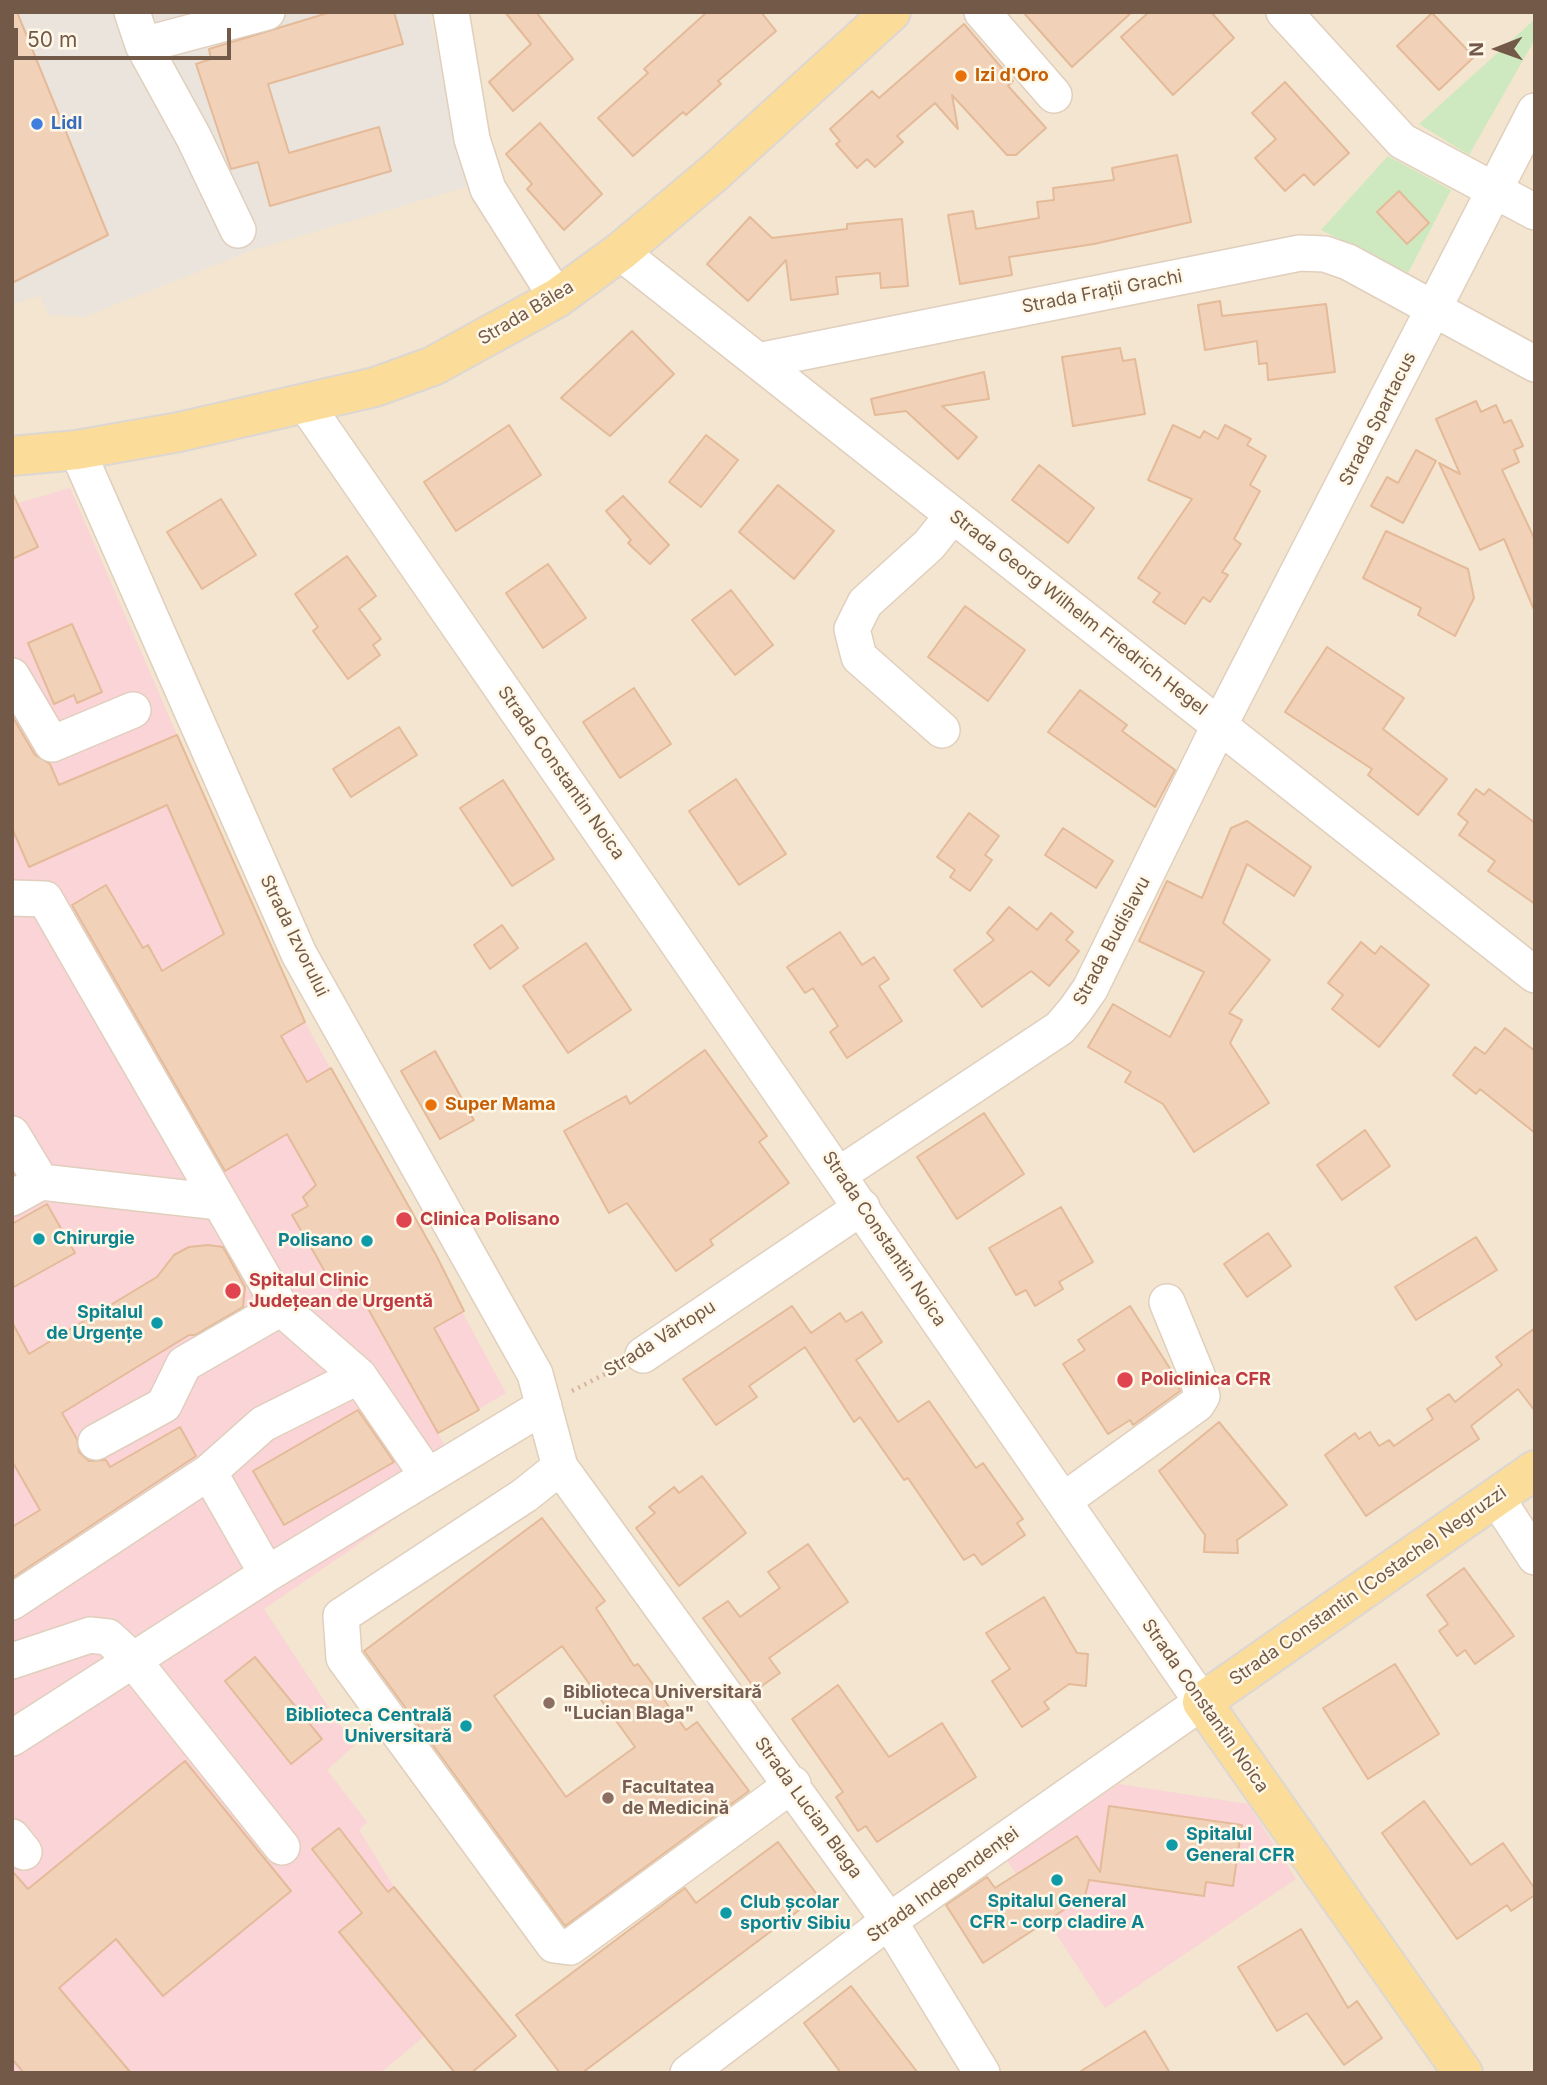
<!DOCTYPE html>
<meta charset="utf-8">
<style>
body{margin:0}
#map{position:relative;width:1547px;height:2085px;overflow:hidden;background:#fcf3e1;font-family:Inter,sans-serif}
canvas{display:block}
.frame{position:absolute;inset:0;border:14px solid #735a48;pointer-events:none}
.north{position:absolute;left:1463px;top:14px;width:70px;height:70px;-webkit-text-stroke:5px #fff7e7;paint-order:stroke;rotate:269deg;font-size:19px;font-weight:700;line-height:28px;text-align:center;color:#735a48}
.north::after{content:'';display:block;margin:auto;width:24px;height:32px;background:#735a48;clip-path:polygon(50% 0,100% 100%,50% 72%,0 100%)}
.scale{position:absolute;left:14px;top:28px;width:217px;height:32px;box-sizing:border-box;border:4px solid #735a48;border-top:0;padding-left:9px;font-size:21px;line-height:24px;white-space:nowrap;color:#735a48;-webkit-text-stroke:5px #fff7e7;paint-order:stroke}
</style>
<div id="map">
<canvas width="1547" height="2085"></canvas>
<div class="frame"></div>
<div class="north">N</div>
<div class="scale">50 m</div>
</div>
<script>
const ctx = document.querySelector('canvas').getContext('2d');
ctx.lineJoin = 'round';
function paint(path, color) {
  ctx.fillStyle = color;
  ctx.fill(path, 'evenodd');
}
function shape(rows) {
  const path = new Path2D();
  for (const r of rows) {
    path.moveTo(r[0], r[1]);
    for (let i = 2; i < r.length; i += 2) path.lineTo(r[i], r[i + 1]);
  }
  return path;
}
function strokePath(path, color, width, dash) {
  ctx.strokeStyle = color;
  ctx.lineWidth = width;
  ctx.lineCap = dash ? 'butt' : 'round';
  ctx.setLineDash(dash || []);
  ctx.stroke(path);
}
function drawText(font, color, halo, rows, align = 'center') {
  ctx.font = font + ' Inter,sans-serif';
  ctx.lineWidth = 5;
  ctx.setLineDash([]);
  ctx.textBaseline = 'middle';
  ctx.strokeStyle = halo;
  ctx.fillStyle = color;
  for (const [text, x, y, turn = 0] of rows) {
    ctx.save();
    ctx.translate(x, y);
    ctx.rotate((+turn || 0) * Math.PI / 180);
    ctx.textAlign = isNaN(turn) ? turn : align;
    if (halo) ctx.strokeText(text, 0, 0);
    ctx.fillText(text, 0, 0);
    ctx.restore();
  }
}
const residential = shape([
 [12,12,1535,12,1535,2073,12,2073]
]);
const industrial = shape([
 [12,12,429,12,466,187,253,250,84,317,49,315,40,296,12,304]
]);
const medical = shape([
 [70,488,210,811,305,1022,506,1393,438,1433,459,1475,264,1609,354,1746,327,1770,367,1822,359,1830,394,1887,479,1991,380,2073,12,2073,12,505],
 [1119,1784,1248,1804,1296,1879,1105,2008,1007,1860]
]);
const green = shape([
 [1535,19,1535,39,1469,155,1419,124],
 [1388,156,1451,190,1408,273,1321,230]
]);
const building = shape([
 [12,12,17,12,108,235,12,283,12,12],
 [331,12,394,12,403,44,268,84,289,153,379,127,391,171,270,206,258,162,231,169,196,64,211,59,209,49,331,12],
 [505,12,536,12,573,59,513,111,489,82,531,44,505,12],
 [707,12,761,12,776,31,718,81,721,84,686,115,683,112,633,156,598,118,648,73,644,69,707,12],
 [1023,12,1132,12,1072,67,1023,12],
 [1149,12,1211,12,1234,38,1173,95,1121,37,1149,12],
 [1432,13,1474,57,1439,90,1397,46,1432,13],
 [964,24,1013,81,1008,86,1046,128,1016,155,1007,155,952,95,958,129,935,103,897,136,903,142,875,167,867,159,857,168,836,144,840,141,830,129,872,91,879,98,964,24],
 [1285,82,1349,153,1314,185,1304,174,1285,191,1255,158,1276,139,1252,113,1285,82],
 [540,123,602,194,564,230,527,189,532,184,506,154,540,123],
 [1177,155,1191,222,1094,244,1009,257,1012,275,960,284,948,215,973,211,976,229,1039,218,1037,202,1054,200,1053,188,1114,180,1112,168,1177,155],
 [1399,191,1429,223,1407,244,1377,212,1399,191],
 [750,217,772,238,847,229,847,224,902,219,908,286,881,288,880,273,836,277,838,294,791,300,786,260,748,301,707,264,750,217],
 [1220,301,1222,316,1326,304,1335,372,1268,380,1267,363,1259,364,1257,341,1205,350,1198,305,1220,301],
 [632,331,674,374,610,436,561,398,632,331],
 [1120,348,1123,361,1135,359,1145,414,1073,426,1062,357,1120,348],
 [984,372,989,399,942,406,977,437,958,459,906,411,875,415,871,399,984,372],
 [1476,401,1481,412,1496,405,1504,423,1511,420,1523,446,1514,450,1519,462,1502,470,1535,540,1535,612,1504,539,1480,550,1439,463,1460,474,1436,419,1476,401],
 [509,425,541,475,456,531,424,482,509,425],
 [1173,425,1200,438,1204,431,1218,439,1225,425,1251,439,1247,445,1266,456,1250,485,1260,491,1234,539,1241,544,1222,572,1228,575,1210,602,1203,597,1185,624,1153,602,1160,593,1138,578,1192,499,1148,480,1173,425],
 [706,435,738,460,701,507,669,482,706,435],
 [1416,450,1436,461,1403,523,1371,506,1387,477,1398,483,1416,450],
 [1039,465,1094,508,1068,543,1012,500,1039,465],
 [778,485,834,531,794,579,739,532,778,485],
 [12,492,38,547,12,559,12,492],
 [623,496,669,545,650,564,628,543,631,540,606,511,623,496],
 [221,499,256,555,202,589,167,532,221,499],
 [1386,531,1468,569,1474,598,1455,636,1418,615,1421,608,1363,578,1386,531],
 [347,556,376,596,359,609,381,639,373,645,380,655,348,679,313,631,318,627,295,594,347,556],
 [548,564,586,618,543,648,506,593,548,564],
 [731,590,773,645,735,675,692,620,731,590],
 [965,606,1025,650,988,701,928,657,965,606],
 [72,624,102,692,77,703,74,695,54,704,28,643,72,624],
 [1327,647,1404,698,1383,729,1447,779,1418,815,1368,775,1372,769,1285,712,1327,647],
 [634,688,671,744,620,778,583,722,634,688],
 [1080,690,1127,725,1122,731,1175,770,1155,807,1048,732,1080,690],
 [12,716,35,755,50,764,59,785,177,735,305,1022,281,1036,307,1082,331,1068,436,1255,464,1311,434,1328,479,1410,438,1433,362,1298,349,1305,335,1280,331,1282,292,1215,308,1206,303,1197,316,1185,287,1134,225,1171,72,905,106,885,143,948,148,945,162,971,224,934,167,805,29,867,12,828,12,716],
 [399,727,417,755,351,797,333,769,399,727],
 [736,779,786,854,739,885,689,811,736,779],
 [503,780,554,859,512,886,460,808,503,780],
 [1476,789,1484,795,1489,789,1535,823,1535,904,1488,871,1495,861,1459,835,1468,822,1458,814,1476,789],
 [969,813,999,836,985,855,992,860,970,891,950,877,955,870,937,857,969,813],
 [1247,821,1311,867,1294,896,1247,864,1223,923,1270,960,1229,1013,1242,1020,1230,1043,1269,1103,1194,1152,1163,1104,1125,1082,1131,1072,1088,1047,1113,1004,1170,1037,1204,972,1139,941,1167,881,1202,898,1231,828,1247,821],
 [1063,828,1113,861,1096,888,1045,855,1063,828],
 [1009,907,1037,930,1051,913,1073,932,1066,940,1079,951,1049,986,1031,971,982,1007,954,970,994,940,987,933,1009,907],
 [502,925,518,948,490,969,474,945,502,925],
 [840,932,862,965,874,957,889,979,879,986,902,1021,847,1058,830,1032,838,1026,813,988,805,993,787,967,840,932],
 [1361,942,1375,954,1381,946,1429,985,1379,1047,1332,1009,1343,995,1328,983,1361,942],
 [586,943,631,1010,568,1053,523,986,586,943],
 [1505,1028,1535,1051,1535,1133,1480,1089,1476,1094,1453,1075,1475,1047,1485,1054,1505,1028],
 [705,1050,767,1136,759,1142,789,1183,710,1240,713,1245,676,1271,627,1203,609,1213,564,1131,626,1096,630,1104,705,1050],
 [435,1051,474,1120,440,1139,401,1071,435,1051],
 [984,1113,1024,1174,957,1219,917,1157,984,1113],
 [1365,1130,1390,1166,1342,1200,1317,1165,1365,1130],
 [47,1204,75,1253,12,1288,12,1224,47,1204],
 [1061,1207,1093,1262,1059,1282,1063,1289,1035,1306,1026,1290,1016,1295,989,1248,1061,1207],
 [1268,1233,1291,1266,1247,1297,1224,1264,1268,1233],
 [1476,1237,1497,1270,1416,1320,1395,1287,1476,1237],
 [208,1245,223,1247,245,1287,243,1307,195,1335,189,1335,62,1413,77,1439,79,1452,89,1461,106,1460,110,1467,180,1427,196,1456,12,1578,12,1527,40,1510,12,1461,12,1322,29,1354,157,1277,174,1255,189,1247,208,1245],
 [792,1306,811,1333,840,1313,846,1322,862,1312,882,1342,856,1360,898,1422,929,1401,976,1468,983,1463,1023,1519,1017,1523,1025,1535,982,1565,974,1554,964,1560,908,1478,904,1480,860,1417,854,1422,805,1347,749,1386,757,1397,716,1425,683,1379,792,1306],
 [1130,1306,1176,1378,1180,1391,1133,1425,1130,1420,1108,1434,1063,1364,1085,1350,1078,1340,1130,1306],
 [1535,1328,1535,1411,1518,1389,1471,1426,1479,1439,1366,1516,1325,1455,1355,1433,1359,1439,1370,1432,1379,1446,1389,1440,1394,1446,1433,1419,1427,1409,1449,1394,1455,1402,1502,1365,1496,1357,1535,1328],
 [358,1410,394,1462,284,1525,253,1471,358,1410],
 [1219,1422,1287,1505,1237,1540,1238,1553,1204,1552,1205,1535,1159,1471,1219,1422],
 [702,1476,746,1533,679,1586,636,1528,655,1513,649,1507,674,1487,679,1493,702,1476],
 [542,1518,605,1601,596,1608,634,1666,638,1664,686,1730,697,1722,749,1791,565,1926,364,1651,542,1518],
 [562,1646,635,1747,566,1797,494,1696,562,1646],
 [808,1544,848,1602,769,1658,780,1673,756,1690,703,1618,728,1601,740,1617,780,1588,768,1572,808,1544],
 [1464,1568,1514,1636,1475,1664,1465,1650,1457,1656,1439,1631,1448,1624,1427,1595,1464,1568],
 [1044,1597,1077,1653,1088,1654,1086,1686,1069,1684,1044,1702,1049,1709,1022,1727,992,1681,1010,1669,986,1633,1044,1597],
 [255,1657,322,1739,291,1764,225,1681,255,1657],
 [1395,1664,1439,1734,1368,1779,1323,1708,1395,1664],
 [838,1685,889,1757,942,1723,976,1777,877,1842,866,1826,858,1831,836,1797,843,1792,792,1719,838,1685],
 [185,1761,291,1891,163,1996,116,1939,59,1988,131,2073,24,2073,12,2059,12,1871,28,1889,185,1761],
 [1424,1801,1471,1865,1503,1843,1535,1889,1535,1895,1511,1911,1507,1905,1457,1939,1382,1833,1424,1801],
 [1109,1806,1242,1825,1233,1886,1206,1882,1204,1896,1089,1880,1085,1896,983,1963,946,1905,987,1877,995,1888,1077,1836,1100,1872,1109,1806],
 [339,1828,388,1892,394,1887,516,2036,471,2073,455,2073,339,1932,362,1913,312,1849,339,1828],
 [778,1842,818,1896,582,2073,560,2073,516,2015,685,1888,696,1903,778,1842],
 [1301,1929,1348,2008,1357,2001,1382,2038,1344,2065,1307,2013,1277,2031,1238,1967,1301,1929],
 [851,1986,918,2073,841,2073,804,2023,851,1986],
 [1145,2031,1170,2073,1078,2073,1145,2031]
]);
const path = shape([
 [572,1391,617,1368]
]);
const minor = shape([
 [132,12,143,45,194,138,238,230],
 [451,12,472,139,488,189,557,298],
 [982,12,1054,95],
 [1284,12,1402,141,1535,212],
 [143,45,267,12],
 [620,252,1535,975],
 [758,361,1300,253,1325,254,1348,262,1535,364],
 [306,405,1202,1702,889,1921,688,2073],
 [77,450,299,954,535,1374,560,1467,889,1921,982,2073],
 [12,676,52,744,133,710],
 [942,730,859,657,852,629,865,603,929,545,953,515],
 [12,898,45,899,281,1308,359,1376,427,1475],
 [12,1134,41,1182],
 [840,1174,1060,1028,1076,1009,1090,989,1219,726,1535,111],
 [12,1198,41,1182,219,1202],
 [643,1355,862,1207],
 [96,1442,164,1405,184,1364,281,1308],
 [560,1467,525,1495,341,1616,344,1658,554,1945,570,1947,793,1784],
 [209,1472,263,1424,359,1376],
 [1496,1497,1535,1557],
 [1063,1501,1197,1404,1202,1396,1197,1375,1167,1302],
 [12,1602,209,1472,267,1574],
 [12,1661,90,1635,108,1637,132,1659,282,1847],
 [12,1738,267,1574,544,1406],
 [12,1837,24,1852]
]);
const major = shape([
 [12,456,77,450,179,432,375,387,433,366,557,298,620,252,714,173,891,12],
 [1463,2073,1202,1702,1535,1470]
]);
const markers = [
 [961,76,7,"#e8710a"],
 [37,124,7,"#3f7fe0"],
 [431,1105,7,"#e8710a"],
 [404,1220,9,"#e0444e"],
 [39,1239,7,"#0f9aa8"],
 [367,1241,7,"#0f9aa8"],
 [233,1291,9,"#e0444e"],
 [157,1323,7,"#0f9aa8"],
 [1125,1380,9,"#e0444e"],
 [549,1703,7,"#8d6e63"],
 [466,1726,7,"#0f9aa8"],
 [608,1798,7,"#8d6e63"],
 [1172,1845,7,"#0f9aa8"],
 [1057,1880,7,"#0f9aa8"],
 [726,1913,7,"#0f9aa8"]
];
const foodNames = [
 ["Izi d'Oro",975,76],
 ["Super Mama",445,1105]
];
const shopNames = [
 ["Lidl",51,124]
];
const streetNames = [
 ["Strada Frații Grachi",1102,292,-11],
 ["Strada Bâlea",526,313,-31],
 ["Strada Spartacus",1378,419,-63],
 ["Strada Georg Wilhelm Friedrich Hegel",1078,613,38],
 ["Strada Constantin Noica",561,773,55],
 ["Strada Izvorului",294,936,64],
 ["Strada Budislavu",1112,941,-62],
 ["Strada Constantin Noica",884,1239,56],
 ["Strada Vârtopu",660,1339,-32],
 ["Strada Constantin (Costache) Negruzzi",1368,1586,-35],
 ["Strada Constantin Noica",1205,1706,55],
 ["Strada Lucian Blaga",808,1808,54],
 ["Strada Independenței",943,1885,-36]
];
const healthNames = [
 ["Clinica Polisano",420,1220],
 ["Spitalul Clinic",249,1281],
 ["Județean de Urgentă",249,1302],
 ["Policlinica CFR",1141,1380]
];
const cultureNames = [
 ["Chirurgie",53,1239],
 ["Polisano",353,1241,"right"],
 ["Spitalul",143,1313,"right"],
 ["de Urgențe",143,1334,"right"],
 ["Biblioteca Centrală",452,1716,"right"],
 ["Universitară",452,1737,"right"],
 ["Spitalul",1186,1835],
 ["General CFR",1186,1856],
 ["Spitalul General",1057,1902,"center"],
 ["CFR - corp cladire A",1057,1923,"center"],
 ["Club școlar",740,1903],
 ["sportiv Sibiu",740,1924]
];
const educationNames = [
 ["Biblioteca Universitară",563,1693],
 ["\"Lucian Blaga\"",563,1714],
 ["Facultatea",622,1788],
 ["de Medicină",622,1809]
];
paint(residential, '#f3e5cf');
paint(industrial, '#ebe4dc');
paint(medical, '#fad4d7');
paint(green, '#cee9c0');
paint(building, '#f1d2b9');
strokePath(building, '#e4ba99', 2);
strokePath(minor, '#e0cfbd', 38);
strokePath(major, '#ddd7d3', 42);
strokePath(path, '#d6b69c', 4.5, [2, 5]);
strokePath(minor, '#fff', 35);
strokePath(major, '#fbdc99', 38);
for (const [x, y, r, color] of markers) {
  const dot = new Path2D();
  dot.arc(x, y, r, 0, 2 * Math.PI);
  ctx.fillStyle = color;
  ctx.fill(dot);
  strokePath(dot, '#fff7e7', 2.5);
}
drawText('bold 18px', '#c56008', '#fff7e7', foodNames, 'left');
drawText('bold 18px', '#366cbe', '#fff7e7', shopNames, 'left');
drawText('18px', '#735a48', '#fff7e7', streetNames);
drawText('bold 18px', '#be3a42', '#fff7e7', healthNames, 'left');
drawText('bold 18px', '#0d838f', '#fff7e7', cultureNames, 'left');
drawText('bold 18px', '#785e54', '#fff7e7', educationNames, 'left');
</script>
